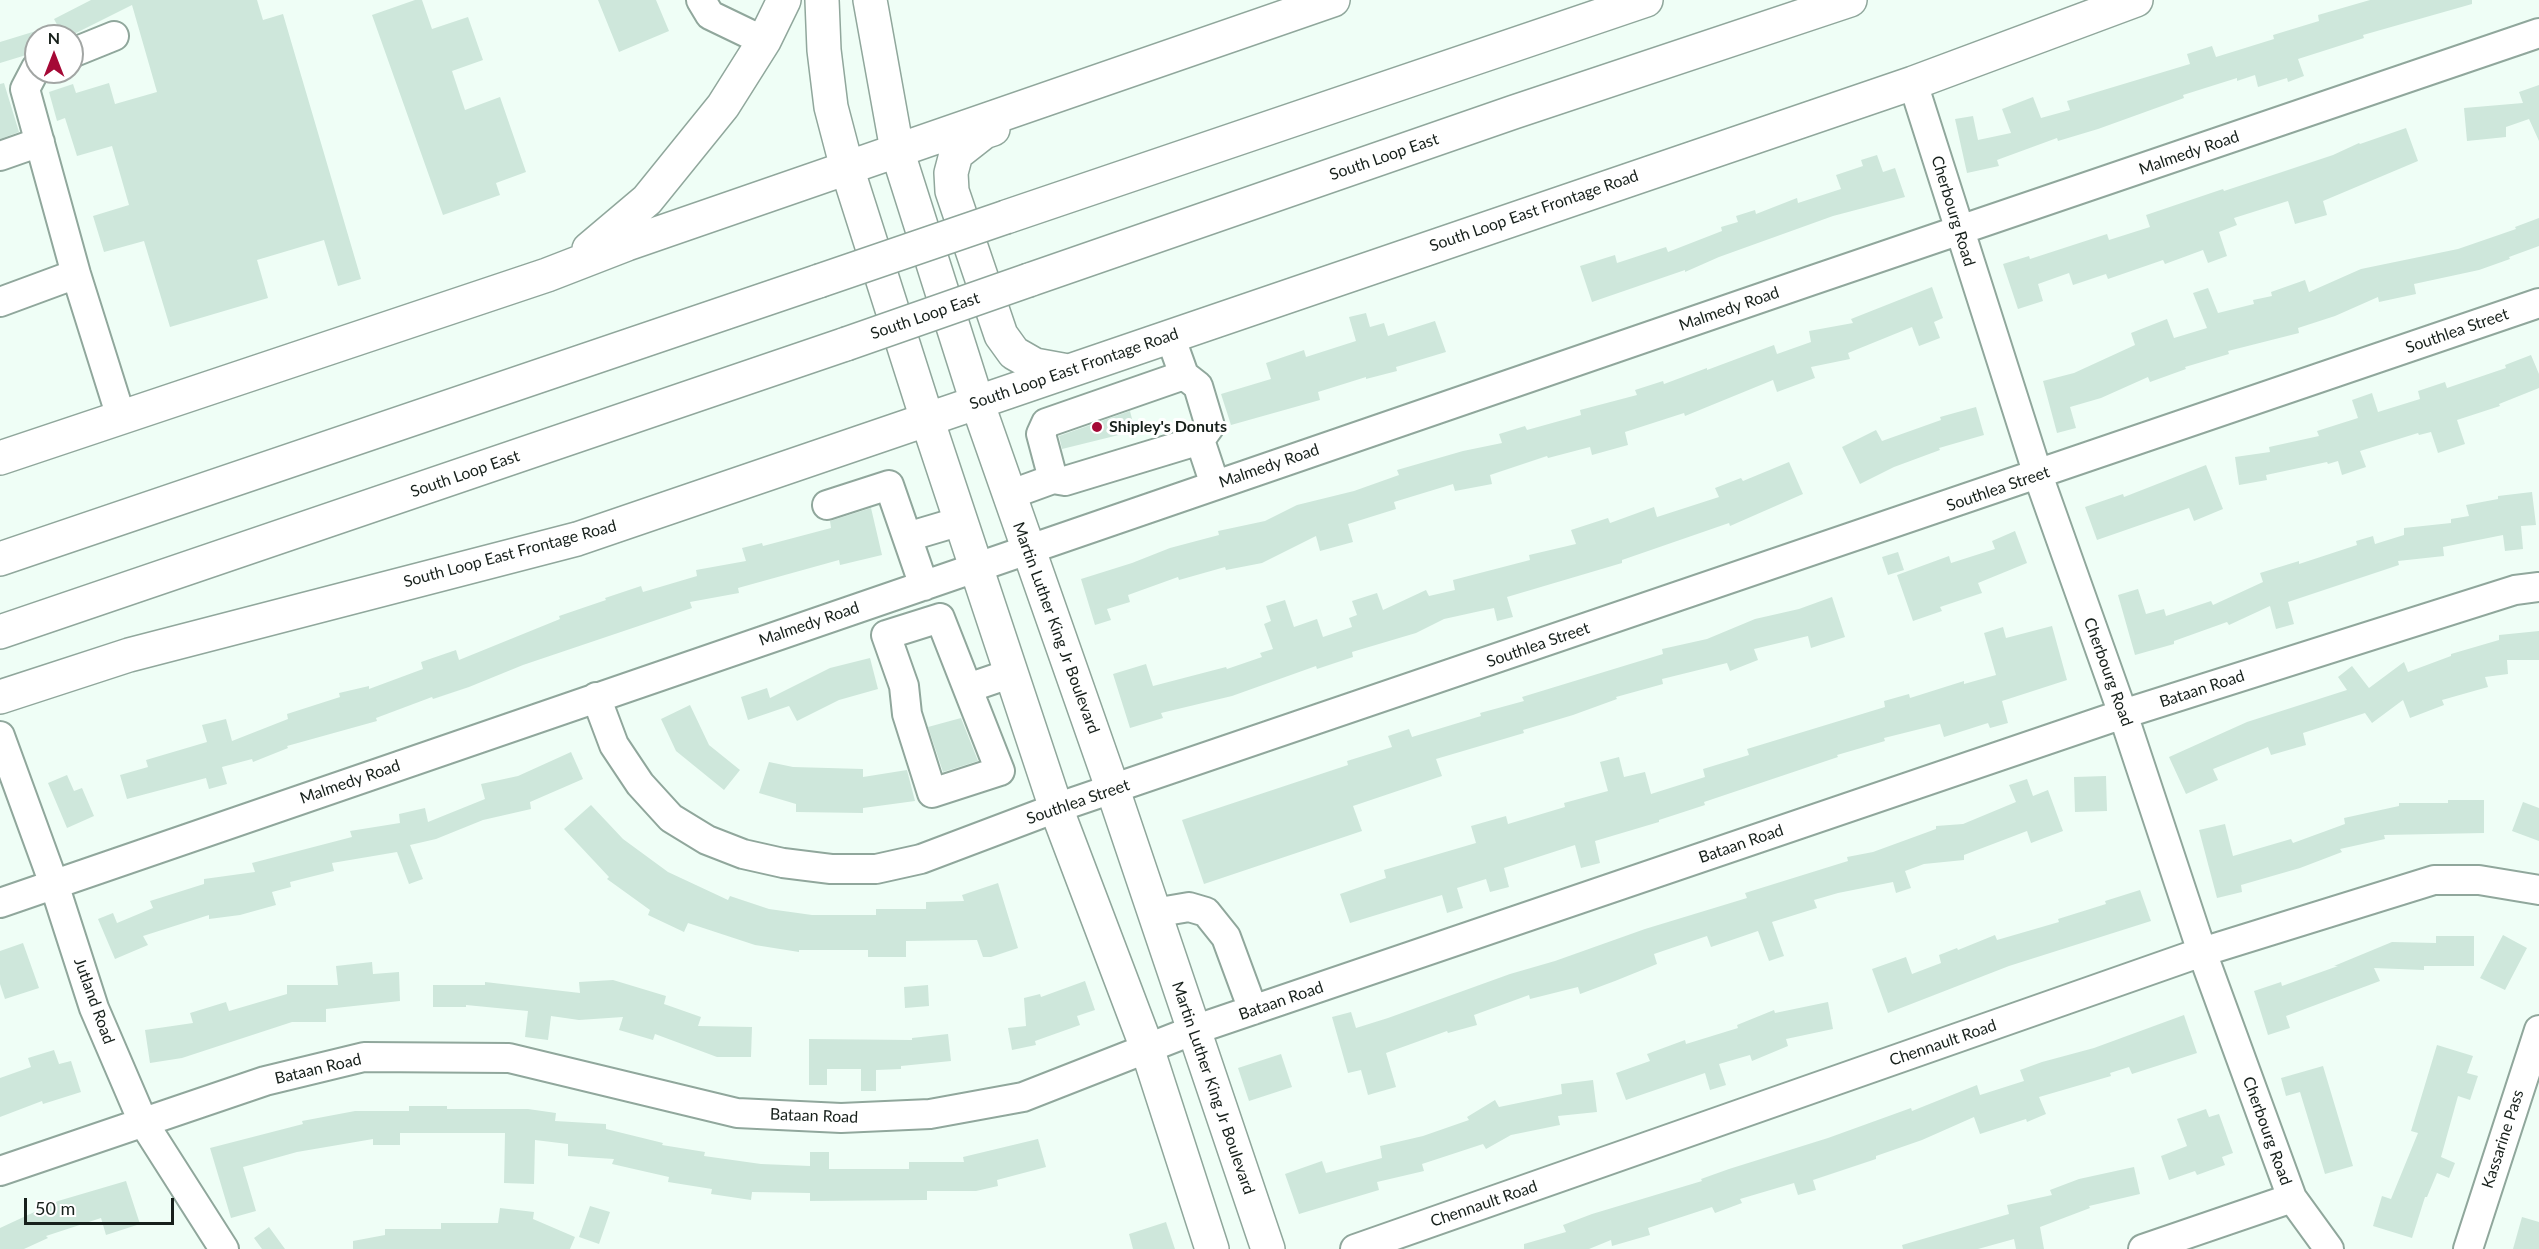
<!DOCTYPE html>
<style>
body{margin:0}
#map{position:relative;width:2539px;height:1249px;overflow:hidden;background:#effef6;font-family:Lato,sans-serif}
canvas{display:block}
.north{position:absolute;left:24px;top:24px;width:60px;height:60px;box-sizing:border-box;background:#fff;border:2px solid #a2a6a4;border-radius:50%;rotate:0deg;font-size:16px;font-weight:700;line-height:24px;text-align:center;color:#17201b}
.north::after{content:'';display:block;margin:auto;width:21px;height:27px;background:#a50936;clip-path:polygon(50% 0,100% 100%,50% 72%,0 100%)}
.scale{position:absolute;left:24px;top:1198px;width:150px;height:27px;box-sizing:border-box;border:3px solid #17201b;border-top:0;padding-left:8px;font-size:18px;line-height:21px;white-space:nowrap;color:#17201b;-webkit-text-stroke:4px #fff;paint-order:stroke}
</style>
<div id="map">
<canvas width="2539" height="1249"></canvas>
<div class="north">N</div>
<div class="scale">50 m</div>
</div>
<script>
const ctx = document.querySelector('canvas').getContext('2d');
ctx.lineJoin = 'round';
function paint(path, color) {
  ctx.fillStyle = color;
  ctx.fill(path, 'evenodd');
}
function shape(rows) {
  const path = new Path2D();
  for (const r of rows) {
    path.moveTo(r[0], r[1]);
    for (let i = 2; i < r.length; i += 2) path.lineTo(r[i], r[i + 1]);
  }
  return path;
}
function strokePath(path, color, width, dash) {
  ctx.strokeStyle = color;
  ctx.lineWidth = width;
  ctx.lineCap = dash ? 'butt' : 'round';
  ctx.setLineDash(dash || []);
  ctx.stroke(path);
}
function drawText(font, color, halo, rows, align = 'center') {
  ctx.font = font + ' Lato,sans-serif';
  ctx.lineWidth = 6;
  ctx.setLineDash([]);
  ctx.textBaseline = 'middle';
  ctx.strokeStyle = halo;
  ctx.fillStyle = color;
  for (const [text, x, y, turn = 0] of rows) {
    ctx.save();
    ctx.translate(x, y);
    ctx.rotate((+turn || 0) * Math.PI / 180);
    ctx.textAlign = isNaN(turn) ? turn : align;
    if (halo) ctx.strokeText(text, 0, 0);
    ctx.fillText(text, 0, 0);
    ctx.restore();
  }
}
const building = shape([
 [91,0,257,0,263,20,283,14,361,279,338,286,324,240,257,260,268,298,170,327,144,241,104,252,93,216,129,205,112,146,77,156,65,118,57,121,49,92,73,84,76,93,109,83,115,104,157,92,132,5,70,36,63,36,54,19],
 [415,0,422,0,432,29,468,17,483,60,452,71,465,110,500,97,526,172,496,183,500,195,443,215,372,15],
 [598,0,656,0,669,31,619,52],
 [2370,0,2472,0,2472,4,2363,35,2364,38,2298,59,2304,76,2288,82,2287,78,2258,87,2255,75,2237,81,2237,78,2183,95,2184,98,2098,129,2058,141,2057,138,1997,160,1999,166,1967,173,1955,119,1973,116,1978,140,2011,133,2002,109,2033,97,2041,118,2070,110,2067,101,2190,64,2187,54,2212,46,2216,57,2274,39,2273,35,2319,21,2318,15],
 [36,31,36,52,0,63,0,42],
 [4,83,19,132,0,139,0,84],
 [2539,85,2539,141,2529,119,2506,127,2506,137,2467,141,2464,108,2523,103,2519,92],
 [2406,128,2418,161,2323,201,2327,215,2295,224,2288,201,2234,218,2237,225,2219,232,2227,256,2208,263,2203,250,2165,264,2163,260,2108,279,2106,274,2073,285,2069,273,2038,284,2043,301,2018,309,2003,264,2029,256,2030,259,2107,234,2109,240,2150,227,2146,215,2223,189,2224,191,2279,173,2333,155,2359,143,2360,144],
 [1877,155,1883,172,1895,168,1905,197,1833,216,1719,257,1685,272,1685,270,1592,302,1580,266,1615,255,1617,263,1666,247,1668,252,1722,231,1721,227,1738,222,1736,216,1755,210,1756,214,1797,198,1798,203,1841,189,1836,175,1863,166,1861,160],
 [2539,218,2539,246,2509,257,2510,259,2479,270,2414,284,2416,294,2379,302,2378,297,2335,316,2298,328,2299,333,2228,351,2229,354,2185,367,2186,369,2150,382,2148,377,2101,398,2070,407,2076,428,2057,433,2043,381,2074,373,2135,345,2131,333,2167,319,2174,338,2207,328,2193,293,2208,288,2218,313,2254,304,2253,300,2272,296,2271,292,2305,280,2309,292,2361,269,2458,249,2516,229,2515,227],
 [1932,287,1943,318,1934,322,1940,338,1919,346,1912,327,1848,353,1850,359,1811,367,1815,378,1777,392,1773,380,1685,416,1684,413,1625,432,1628,445,1592,455,1590,447,1548,458,1547,456,1490,475,1492,484,1455,491,1453,484,1394,502,1396,509,1348,524,1353,542,1320,551,1316,536,1262,563,1226,570,1225,567,1179,580,1178,577,1128,595,1130,602,1107,609,1111,620,1095,625,1081,579,1132,563,1170,548,1219,535,1218,531,1265,521,1297,505,1354,491,1399,475,1397,470,1463,451,1502,443,1499,434,1525,426,1527,430,1581,415,1580,410,1637,395,1635,390,1663,381,1664,384,1707,368,1707,370,1774,345,1777,354,1811,342,1809,331,1853,323,1851,319],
 [1366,313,1370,327,1384,323,1388,336,1435,321,1446,352,1396,367,1397,371,1366,379,1366,377,1318,392,1320,400,1231,425,1221,394,1271,379,1266,363,1304,350,1306,357,1356,341,1349,317],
 [2531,355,2539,374,2539,388,2499,404,2500,406,2457,420,2465,444,2438,453,2431,432,2419,435,2418,433,2360,451,2366,467,2342,475,2338,461,2328,464,2327,462,2266,475,2267,480,2239,485,2235,457,2270,452,2269,447,2319,436,2317,431,2358,418,2352,400,2372,393,2378,412,2420,399,2418,391,2445,382,2447,388,2506,368,2505,365],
 [1976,407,1984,435,1939,448,1940,450,1894,467,1860,484,1842,447,1876,430,1882,441,1941,420,1940,417],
 [1130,411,1135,431,1062,449,1059,436],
 [1789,462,1803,494,1730,526,1729,523,1622,560,1622,563,1507,597,1513,617,1497,621,1494,608,1444,619,1416,633,1352,652,1353,657,1317,669,1316,666,1232,696,1161,713,1163,718,1130,728,1113,674,1146,664,1153,686,1226,667,1227,669,1262,657,1260,653,1273,649,1264,624,1271,621,1266,606,1285,600,1294,627,1317,619,1323,637,1352,627,1349,618,1357,615,1352,601,1377,593,1383,610,1426,590,1429,596,1455,590,1453,580,1530,560,1529,555,1576,544,1571,530,1608,518,1610,523,1654,507,1657,517,1719,497,1715,488,1741,478,1743,481],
 [2206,465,2223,509,2194,521,2189,508,2097,540,2085,507,2123,494,2124,497],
 [2532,492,2536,525,2521,526,2523,549,2505,551,2503,535,2443,547,2444,556,2398,561,2399,565,2288,602,2294,624,2276,629,2270,606,2229,625,2227,622,2174,641,2174,644,2135,655,2118,595,2138,589,2146,614,2164,609,2166,616,2211,601,2213,605,2263,582,2260,573,2299,561,2299,564,2357,545,2356,541,2373,536,2375,544,2404,535,2404,528,2451,523,2451,519,2469,516,2466,505,2498,499,2498,496],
 [871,508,882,555,840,565,839,560,738,588,739,593,690,602,692,608,523,665,469,687,433,699,432,697,376,718,377,721,287,746,288,748,253,762,252,759,222,767,227,784,209,789,206,778,127,799,120,775,148,767,146,760,207,742,202,725,226,719,232,741,288,719,287,714,340,697,339,693,369,686,369,689,423,669,421,662,456,650,459,660,560,619,559,616,606,600,605,598,641,586,643,592,697,576,696,570,746,561,742,548,762,543,763,546,831,528,830,521],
 [2015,531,2027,563,1978,583,1982,593,1940,607,1942,611,1913,621,1897,575,1949,556,1951,563,1995,549,1992,541],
 [1898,552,1904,570,1888,575,1882,557],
 [1832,597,1845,637,1811,648,1808,636,1754,649,1758,660,1730,671,1727,663,1662,679,1663,684,1616,697,1617,699,1573,715,1523,730,1524,733,1436,759,1442,776,1353,806,1362,831,1204,884,1182,820,1348,765,1347,761,1392,747,1388,736,1409,729,1412,737,1481,716,1480,713,1524,701,1522,697,1663,654,1662,649,1707,639,1755,619,1799,609],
 [2052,626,2067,680,2002,701,2008,723,1990,728,1988,723,1944,737,1940,724,1884,738,1885,741,1837,755,1838,757,1704,802,1705,805,1659,820,1659,822,1595,841,1600,863,1581,868,1575,845,1504,868,1509,887,1490,892,1486,879,1457,888,1463,908,1447,913,1442,895,1350,923,1340,894,1386,878,1384,870,1476,843,1471,826,1506,816,1508,824,1565,807,1564,803,1608,791,1600,762,1619,757,1624,777,1645,772,1651,794,1705,777,1703,769,1749,755,1747,749,1885,707,1884,701,1909,694,1910,698,1964,681,1964,684,1996,675,1984,633,2003,627,2006,638],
 [2539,631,2539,660,2507,660,2508,674,2485,677,2488,687,2442,700,2444,705,2410,718,2403,700,2372,723,2365,713,2303,733,2306,745,2271,755,2268,747,2213,769,2218,780,2186,794,2169,757,2247,722,2347,690,2338,677,2352,666,2369,688,2404,662,2408,672,2451,656,2451,654,2499,640,2499,635],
 [870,658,878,689,839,700,797,721,789,706,748,720,741,697,767,688,770,698,830,668],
 [690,705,709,745,740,770,724,790,676,751,661,719],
 [961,718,978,761,943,772,928,727],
 [571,752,583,779,530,802,531,809,483,820,436,839,410,845,423,879,409,884,397,852,332,863,334,871,290,882,291,887,272,892,276,905,240,915,209,919,209,915,143,936,148,945,115,959,98,919,113,913,117,923,153,908,150,901,204,884,204,879,255,872,252,863,352,837,350,831,400,823,399,814,425,808,428,822,485,799,481,784,518,776],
 [769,762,793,767,863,769,863,777,907,770,915,801,863,808,863,813,796,812,796,804,759,793],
 [67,775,74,791,82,788,94,816,67,828,48,783],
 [2106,776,2107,811,2075,812,2074,777],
 [2027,779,2033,796,2048,790,2063,831,2031,843,2027,831,1964,855,1964,860,1924,864,1905,871,1911,888,1896,893,1893,882,1838,893,1814,900,1817,908,1772,922,1784,956,1769,961,1758,931,1711,947,1707,936,1654,954,1657,964,1615,981,1580,994,1578,987,1530,999,1529,995,1474,1015,1477,1025,1448,1033,1447,1031,1386,1053,1396,1087,1368,1095,1361,1070,1348,1073,1332,1017,1351,1012,1356,1028,1388,1018,1510,974,1555,961,1645,929,1747,898,1745,893,1848,861,1847,857,1873,852,1936,829,1936,826,1963,824,2016,802,2009,785],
 [2448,800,2484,800,2484,833,2384,835,2385,839,2340,849,2342,852,2300,868,2241,885,2242,892,2217,898,2199,830,2225,824,2233,856,2291,839,2293,843,2345,824,2344,818,2399,806,2399,803,2448,803],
 [2523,802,2539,808,2539,841,2512,831],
 [591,805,623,839,668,872,728,900,730,896,769,909,812,915,876,915,876,909,926,909,926,902,964,901,962,895,998,883,1018,948,991,957,983,957,977,940,906,941,906,957,868,957,868,950,799,950,799,952,755,945,688,923,684,932,648,915,650,910,607,879,609,877,564,829],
 [2140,890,2151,921,2009,966,1888,1013,1872,969,1906,957,1912,974,1941,963,1939,955,1957,948,1958,950,1995,935,1997,940,2059,922,2058,919,2106,904,2105,901],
 [2503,935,2527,948,2505,990,2480,978],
 [2436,936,2474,936,2474,966,2424,966,2424,970,2374,968,2380,981,2286,1016,2290,1028,2268,1035,2254,991,2281,982,2282,986,2338,966,2334,966,2392,942,2436,943],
 [23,943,39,988,5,999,0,984,0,951],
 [372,962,373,974,399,972,400,1001,326,1009,326,1022,292,1022,182,1058,150,1063,145,1030,193,1023,190,1013,226,1002,229,1011,287,994,287,985,338,985,336,966],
 [613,980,666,996,664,1004,701,1017,698,1026,752,1027,751,1057,717,1057,655,1034,653,1040,619,1030,623,1017,579,1020,551,1016,548,1040,525,1037,528,1011,466,1005,466,1007,433,1007,433,985,485,985,485,982,580,993,579,982],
 [1085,981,1095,1010,1077,1016,1080,1025,1035,1041,1036,1045,1012,1050,1008,1028,1026,1026,1024,998,1040,994,1041,997],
 [928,985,929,1006,905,1008,904,987],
 [1828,1002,1833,1029,1786,1039,1788,1046,1752,1061,1750,1055,1719,1064,1726,1085,1710,1090,1705,1073,1626,1100,1616,1073,1650,1061,1647,1054,1685,1040,1686,1044,1738,1028,1737,1025,1774,1010,1775,1013],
 [2184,1015,2197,1053,2132,1074,2129,1067,2110,1073,2111,1076,2039,1097,2046,1114,2027,1122,2026,1119,1980,1134,1974,1117,1922,1140,1876,1156,1876,1159,1813,1180,1816,1190,1798,1195,1794,1183,1740,1199,1742,1203,1715,1213,1712,1207,1648,1228,1650,1235,1612,1246,1611,1240,1589,1249,1524,1249,1524,1244,1566,1232,1563,1225,1592,1214,1702,1181,1701,1179,1729,1169,1828,1138,1911,1108,1912,1111,1977,1085,1980,1095,2024,1081,2020,1070,2042,1062,2094,1048],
 [948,1034,951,1061,901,1066,901,1069,876,1070,876,1091,861,1091,861,1069,827,1069,827,1085,809,1085,809,1039,912,1040,912,1038],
 [2437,1045,2473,1056,2467,1073,2478,1076,2470,1100,2458,1096,2441,1157,2455,1163,2449,1178,2437,1173,2427,1197,2425,1197,2412,1238,2373,1226,2382,1196,2391,1199,2418,1133,2411,1131],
 [54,1050,59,1064,71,1061,81,1092,43,1104,42,1101,0,1117,0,1078,31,1067,28,1058],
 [1281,1054,1292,1087,1249,1101,1238,1068],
 [2323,1066,2353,1166,2325,1174,2300,1092,2286,1096,2281,1078],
 [1593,1080,1597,1112,1558,1116,1560,1125,1511,1135,1486,1149,1483,1144,1422,1164,1424,1171,1377,1182,1379,1190,1299,1214,1285,1174,1322,1161,1326,1173,1382,1158,1380,1146,1423,1136,1469,1120,1467,1117,1495,1100,1499,1107,1562,1094,1561,1084],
 [409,1106,447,1106,447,1109,528,1109,556,1113,555,1121,606,1124,606,1129,663,1143,662,1145,705,1152,704,1156,761,1164,810,1166,810,1152,829,1152,829,1169,909,1169,909,1162,964,1162,963,1157,1038,1139,1046,1167,997,1180,998,1186,976,1191,927,1191,927,1200,810,1201,810,1193,752,1192,751,1200,711,1194,712,1189,668,1182,669,1177,612,1164,614,1159,568,1156,568,1144,535,1140,534,1184,504,1183,505,1133,400,1133,400,1145,373,1145,373,1139,297,1152,243,1167,256,1211,231,1218,210,1148,303,1124,302,1121,355,1111,409,1111],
 [2206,1109,2209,1117,2219,1114,2233,1153,2222,1157,2225,1165,2197,1175,2195,1171,2169,1180,2161,1156,2187,1146,2177,1119],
 [2134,1167,2140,1194,2089,1206,2090,1208,2040,1227,2044,1249,2016,1249,2014,1239,1978,1249,1903,1249,1902,1245,2009,1214,2007,1205,2052,1195,2050,1190,2079,1179],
 [126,1181,140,1224,106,1235,101,1218,46,1236,48,1238,24,1249,0,1249,0,1228,58,1201],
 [590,1206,610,1212,599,1244,579,1237],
 [500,1208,534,1212,533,1219,575,1237,570,1249,353,1249,353,1241,385,1235,385,1229,441,1229,441,1223,498,1223],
 [2522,1217,2539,1222,2539,1249,2513,1249],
 [1166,1222,1175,1249,1133,1249,1129,1234],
 [269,1227,285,1249,262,1249,254,1238]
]);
const minor = shape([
 [701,0,710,15,764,41],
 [72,53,114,36],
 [36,68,25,89,76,274,121,417],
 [1913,83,2038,475,2123,714,2202,952,2292,1198,2329,1249],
 [0,156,40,142],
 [0,302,76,274],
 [1170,336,1184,375,1198,386,1210,426,1200,440,1215,485],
 [1053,479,1065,481,1200,440],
 [1009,495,1053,479,1041,434,1046,423,1184,375],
 [827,505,889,485,924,586],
 [907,537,961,521],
 [940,618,1000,771,932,793,907,714,904,686,886,635,940,618],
 [968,688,1012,673],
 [596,697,614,745,640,784,671,818,707,840,743,854,783,863,831,869,876,869,921,859,1056,808,2539,303],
 [0,736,54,884,94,1008,143,1122,224,1249],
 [0,903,1810,281,2539,33],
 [1154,913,1189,907,1206,912,1226,937,1253,1010],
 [0,1171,265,1081,364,1057,509,1058,737,1113,841,1118,930,1114,1023,1097,1194,1030,2123,714,2515,590,2539,587],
 [1355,1249,2202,952,2434,880,2479,880,2539,890],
 [2143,1249,2292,1198],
 [2468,1249,2539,1030]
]);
const major = shape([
 [822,0,824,50,831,107,847,168,927,419,1056,808,1147,1048,1212,1249],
 [870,0,897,150,977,402,1113,790,1268,1249],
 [993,129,984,132,956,154,951,173,952,191,1001,335,1014,353,1035,365,1068,371],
 [589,249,647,200,723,106,764,41,784,0],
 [0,458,547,275,627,244,1333,0],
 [0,697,129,655,577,539,1913,83,2136,0]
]);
const highway = shape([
 [1006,217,1646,0],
 [1029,280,1514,112,1850,0],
 [0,559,819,281],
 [0,632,846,344]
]);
const highwayBridge = shape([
 [819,281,1006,217],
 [846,344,1029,280]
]);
const markers = [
 [1097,427,6,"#a50936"]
];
const streetNames = [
 ["Malmedy Road",2189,153,-19],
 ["South Loop East",1384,157,-19],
 ["South Loop East Frontage Road",1534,211,-19],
 ["Cherbourg Road",1953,211,73],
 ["Malmedy Road",1729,309,-19],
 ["South Loop East",925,316,-19],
 ["Southlea Street",2457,331,-19],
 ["South Loop East Frontage Road",1074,369,-19],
 ["Malmedy Road",1269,466,-19],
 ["South Loop East",465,474,-19],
 ["Southlea Street",1998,489,-19],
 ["South Loop East Frontage Road",510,554,-15],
 ["Malmedy Road",809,624,-19],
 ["Martin Luther King Jr Boulevard",1056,628,70],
 ["Southlea Street",1538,645,-19],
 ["Cherbourg Road",2108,672,70],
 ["Bataan Road",2202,689,-18],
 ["Malmedy Road",350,782,-19],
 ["Southlea Street",1078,802,-19],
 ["Bataan Road",1741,844,-19],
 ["Jutland Road",94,1001,70],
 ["Bataan Road",1281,1001,-19],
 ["Chennault Road",1943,1043,-19],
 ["Bataan Road",318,1069,-13],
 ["Martin Luther King Jr Boulevard",1213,1088,71],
 ["Bataan Road",814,1116,2],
 ["Cherbourg Road",2267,1131,70],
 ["Kassarine Pass",2503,1139,-72],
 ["Chennault Road",1484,1204,-19]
];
const poiNames = [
 ["Shipley's Donuts",1109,427]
];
paint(building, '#cee7db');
strokePath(minor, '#90a79c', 32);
strokePath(major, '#90a79c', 36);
strokePath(highway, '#90a79c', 36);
strokePath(minor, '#fff', 28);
strokePath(major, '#fff', 33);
strokePath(highway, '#fff', 33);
strokePath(highwayBridge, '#90a79c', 36, []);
strokePath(highwayBridge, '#fff', 33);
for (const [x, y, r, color] of markers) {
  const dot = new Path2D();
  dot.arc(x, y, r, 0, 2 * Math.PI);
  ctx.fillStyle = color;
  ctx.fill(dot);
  strokePath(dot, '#fff', 2);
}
drawText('16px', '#17201b', '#fff', streetNames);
drawText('bold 16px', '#17201b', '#fff', poiNames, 'left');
</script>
